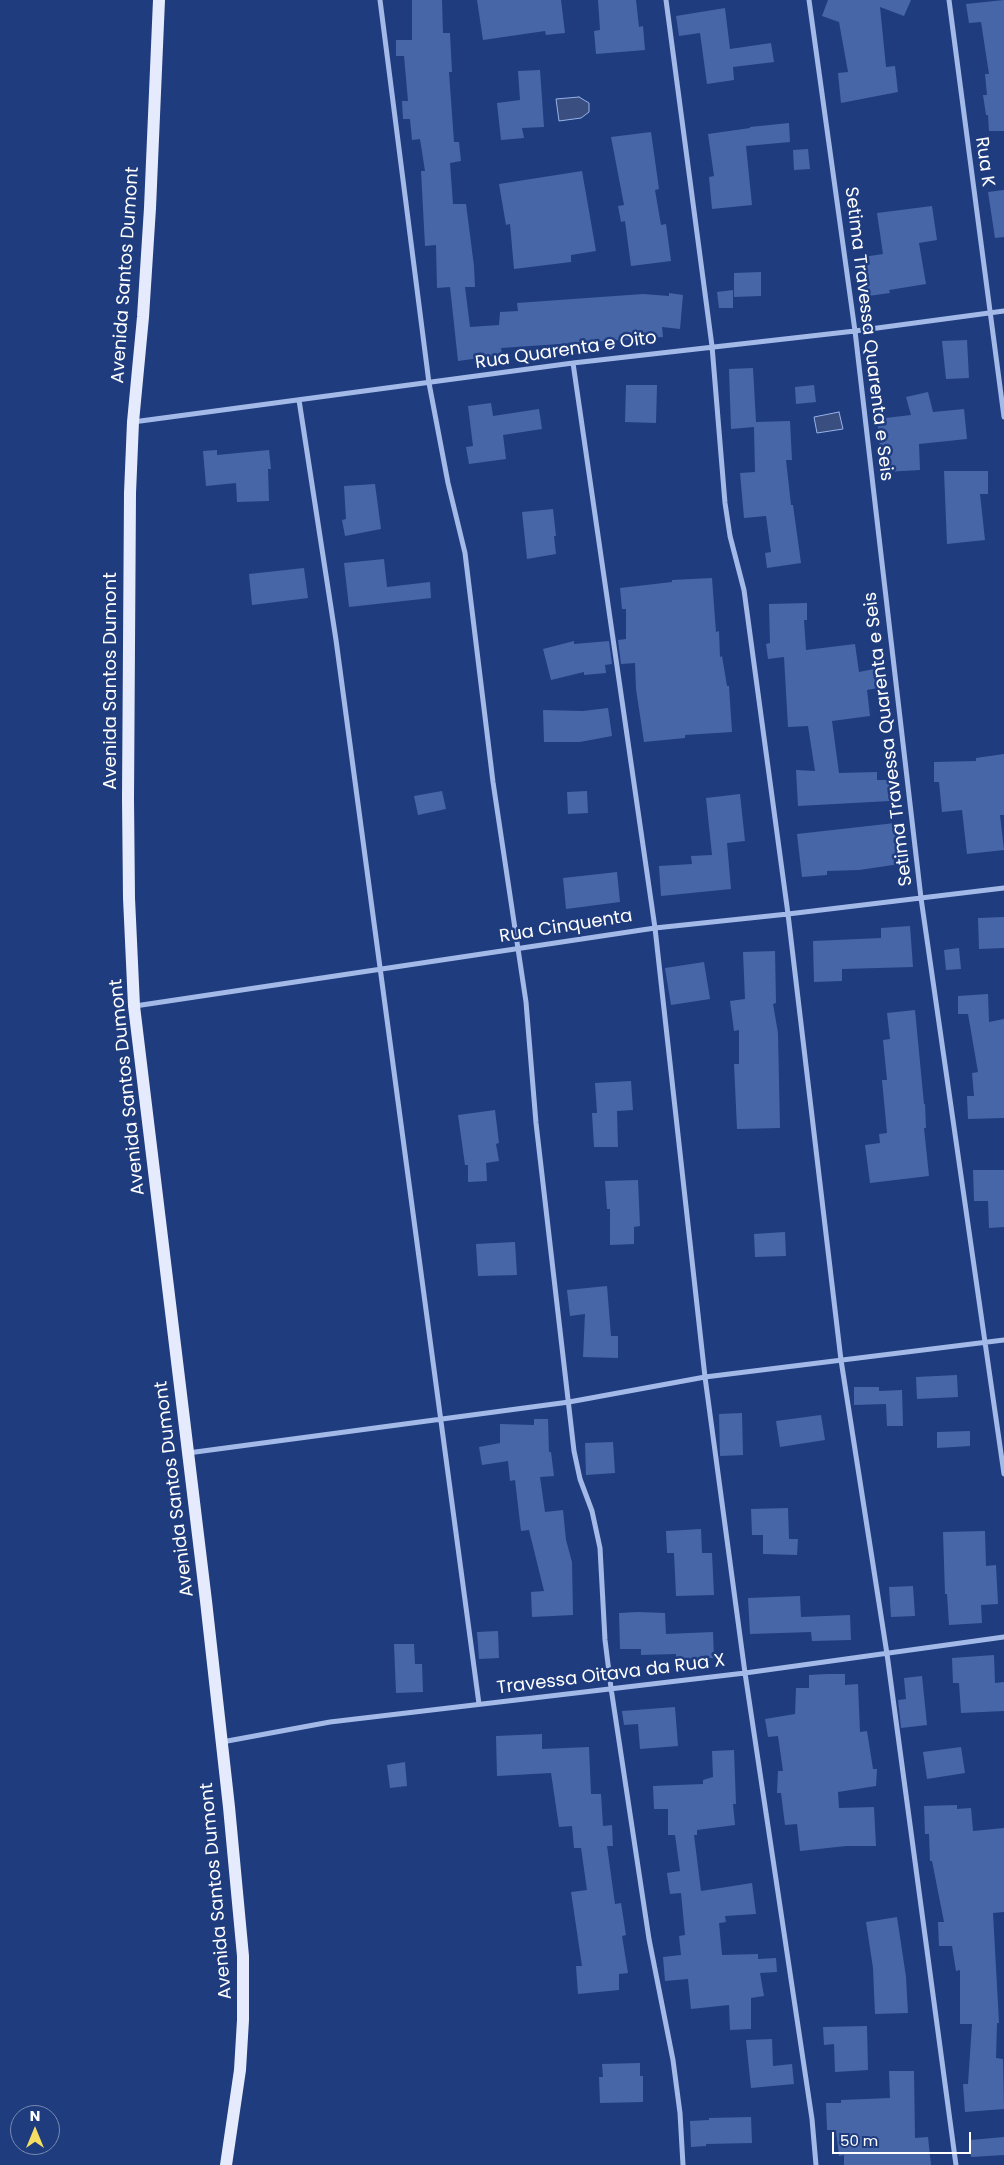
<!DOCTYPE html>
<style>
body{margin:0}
#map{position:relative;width:1004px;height:2165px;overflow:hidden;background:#1f3c7e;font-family:Poppins,sans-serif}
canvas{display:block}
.north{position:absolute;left:10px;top:2105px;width:50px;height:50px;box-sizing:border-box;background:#1f3c7e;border:1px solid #798ab2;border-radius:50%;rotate:0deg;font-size:14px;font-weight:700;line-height:20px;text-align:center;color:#fff}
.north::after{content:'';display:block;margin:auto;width:18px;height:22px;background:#f6de62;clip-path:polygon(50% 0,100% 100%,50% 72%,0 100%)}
.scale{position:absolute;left:832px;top:2132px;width:139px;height:22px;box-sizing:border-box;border:2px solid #fff;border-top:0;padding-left:6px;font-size:15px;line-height:18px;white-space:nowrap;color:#fff;-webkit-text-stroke:4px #1f3c7e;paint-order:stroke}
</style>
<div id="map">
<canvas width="1004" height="2165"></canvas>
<div class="north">N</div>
<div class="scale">50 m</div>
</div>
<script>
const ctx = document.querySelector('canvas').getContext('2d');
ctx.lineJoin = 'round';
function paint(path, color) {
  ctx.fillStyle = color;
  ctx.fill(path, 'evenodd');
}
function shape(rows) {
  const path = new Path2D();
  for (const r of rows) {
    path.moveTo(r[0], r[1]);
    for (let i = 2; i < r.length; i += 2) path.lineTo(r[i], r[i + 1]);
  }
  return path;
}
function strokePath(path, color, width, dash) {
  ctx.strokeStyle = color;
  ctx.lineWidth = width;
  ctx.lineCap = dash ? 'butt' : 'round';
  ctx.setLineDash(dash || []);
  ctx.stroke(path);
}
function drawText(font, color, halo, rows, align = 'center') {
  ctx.font = font + ' Poppins,sans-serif';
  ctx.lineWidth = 5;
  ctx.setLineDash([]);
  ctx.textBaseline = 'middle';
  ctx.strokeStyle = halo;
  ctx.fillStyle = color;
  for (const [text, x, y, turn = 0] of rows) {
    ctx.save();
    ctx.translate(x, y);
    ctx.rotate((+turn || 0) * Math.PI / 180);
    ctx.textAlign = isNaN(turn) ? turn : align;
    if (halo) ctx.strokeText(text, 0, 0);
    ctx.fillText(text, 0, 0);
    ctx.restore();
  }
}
const water = shape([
 [579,97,589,103,589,112,581,118,559,121,556,99,579,97],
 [839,412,843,429,817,433,814,417,839,412]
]);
const building = shape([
 [412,0,442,0,443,33,450,33,452,72,449,72,454,142,459,142,461,161,450,163,453,204,466,204,474,266,475,287,465,287,470,327,499,325,500,312,518,311,517,303,643,294,669,296,669,293,683,295,680,329,662,327,663,337,501,348,502,355,458,361,450,287,437,288,436,245,425,246,421,171,425,171,420,139,412,140,410,119,403,119,402,101,408,101,404,56,396,56,396,40,412,40],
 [477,0,561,0,565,33,546,35,545,31,483,40],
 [598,0,636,0,639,27,643,26,645,50,596,54,594,31,600,30],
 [828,0,911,0,904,16,880,7,886,67,895,66,898,92,841,103,838,73,848,72,839,22,822,16],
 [1004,0,1004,131,989,131,988,115,986,115,983,95,987,95,985,74,989,74,981,22,969,23,966,4],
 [725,8,730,49,771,43,774,62,733,67,734,80,707,84,700,33,679,36,676,16],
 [540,70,544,127,522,128,524,138,501,140,497,103,520,100,518,71],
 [789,123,790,142,746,146,752,205,712,209,709,177,714,176,708,134,750,128,750,127],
 [651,132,659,189,655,190,661,225,666,224,671,261,631,266,625,221,621,222,618,206,624,205,611,137],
 [808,149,810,169,794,170,793,150],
 [582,171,596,251,571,255,571,262,514,269,510,224,506,225,499,184],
 [1004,190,1004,237,995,238,988,192],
 [932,206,937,240,919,243,926,284,889,290,890,293,868,296,863,257,883,254,877,213],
 [761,272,761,296,734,297,734,273],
 [733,290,733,308,719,308,717,292],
 [967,340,969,378,946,379,942,341],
 [753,368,756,422,790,421,792,460,786,460,791,505,793,505,801,563,767,568,765,553,771,552,766,516,744,518,740,473,755,472,754,427,731,429,729,369],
 [626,385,657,385,656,423,625,422],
 [814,385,816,402,796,404,795,387],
 [928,392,933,412,964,409,967,439,919,444,920,470,885,472,884,447,880,447,877,419,911,415,906,397],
 [491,403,493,416,539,409,542,429,503,435,506,459,469,464,466,447,473,446,468,406],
 [217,450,217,455,269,450,271,469,268,469,269,501,237,502,236,483,206,486,203,451],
 [944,471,988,471,988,494,980,494,985,540,947,544],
 [375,484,381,529,345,536,342,520,346,519,344,486],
 [553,509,556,536,554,536,556,554,527,559,522,512],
 [384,559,387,587,430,582,431,598,349,607,344,563],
 [304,568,308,598,252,605,249,574],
 [712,578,716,632,719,631,720,657,722,656,727,686,729,686,732,732,685,735,685,738,644,742,636,689,635,663,621,664,618,640,626,639,626,609,622,609,620,588,672,582,672,580],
 [807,603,807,620,804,620,806,650,855,644,859,672,874,669,878,688,867,690,870,716,832,721,839,773,877,772,877,780,889,780,890,801,798,806,796,770,815,771,808,726,788,727,784,657,768,659,766,644,770,643,769,604],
 [574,641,574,644,609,641,612,664,605,665,606,673,584,675,584,672,551,680,543,649],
 [608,708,612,736,580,742,544,742,543,710,583,711],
 [1004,754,1004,815,1000,815,1004,850,967,854,962,810,942,812,939,782,934,782,934,762,976,761,976,758],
 [442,791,446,809,418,815,414,796],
 [587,791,588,813,568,814,567,792],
 [740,794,745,841,727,843,731,889,661,896,659,866,692,864,691,856,712,855,706,798],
 [895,823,900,864,859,870,827,871,827,875,802,877,797,834],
 [617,872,620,902,566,909,563,878],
 [1004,917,1004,948,979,949,978,918],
 [910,926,913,967,842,969,842,981,814,982,813,941,881,938,881,928],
 [959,948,961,969,946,970,944,950],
 [775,951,776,1003,773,1004,778,1033,780,1128,737,1129,734,1064,739,1064,739,1030,734,1031,730,1001,745,999,743,952],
 [704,962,710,999,671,1005,665,968],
 [988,994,989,1022,1004,1019,1004,1118,968,1119,967,1096,974,1096,972,1073,978,1072,968,1014,958,1014,958,996],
 [915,1010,924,1104,925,1104,926,1128,924,1128,929,1176,870,1183,865,1145,880,1143,879,1134,887,1133,882,1080,887,1080,883,1040,890,1039,887,1013],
 [631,1081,633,1110,617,1111,618,1147,594,1147,592,1113,597,1113,595,1083],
 [495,1110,499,1143,496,1144,499,1161,486,1163,487,1181,468,1182,468,1165,465,1165,458,1115],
 [973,1170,1004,1170,1004,1227,989,1228,988,1201,974,1201],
 [638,1180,640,1226,634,1227,634,1244,610,1245,610,1209,607,1209,605,1181],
 [785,1232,786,1256,755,1257,754,1234],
 [515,1242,517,1275,478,1276,476,1244],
 [607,1286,611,1336,618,1336,618,1358,583,1357,585,1314,570,1316,567,1290],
 [957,1375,958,1397,917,1399,916,1377],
 [854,1387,879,1387,879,1391,902,1390,903,1426,887,1426,886,1404,854,1405],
 [742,1413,743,1455,720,1456,719,1414],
 [821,1415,825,1440,780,1447,776,1421],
 [534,1419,548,1419,549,1452,551,1452,554,1476,540,1477,545,1512,563,1510,566,1540,572,1562,573,1615,532,1617,531,1592,544,1591,529,1530,521,1531,515,1480,510,1481,508,1461,482,1465,479,1447,500,1443,500,1424,534,1425],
 [970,1431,970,1446,937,1448,937,1432],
 [613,1442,615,1473,586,1475,585,1443],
 [788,1508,789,1539,798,1539,797,1555,763,1554,763,1535,752,1535,751,1509],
 [701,1529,702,1553,712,1553,714,1595,676,1596,674,1553,667,1553,666,1531],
 [985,1531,986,1566,996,1565,998,1604,981,1605,982,1623,949,1625,947,1594,945,1594,943,1532],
 [913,1586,915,1616,891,1617,889,1587],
 [800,1596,801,1617,850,1615,851,1640,812,1641,811,1632,750,1634,748,1598],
 [638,1612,665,1613,666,1634,713,1632,714,1658,676,1659,676,1654,641,1655,641,1649,620,1649,619,1613],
 [498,1631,499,1658,479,1659,477,1632],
 [394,1644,414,1644,415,1664,422,1664,423,1692,396,1693],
 [994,1655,995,1683,1004,1682,1004,1711,961,1713,959,1683,953,1683,952,1658],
 [827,1674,845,1674,845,1685,858,1684,860,1732,867,1731,873,1769,877,1769,876,1786,838,1792,839,1808,874,1807,876,1846,846,1846,800,1851,797,1824,785,1825,781,1793,777,1793,778,1771,783,1771,778,1736,768,1737,765,1719,795,1714,796,1688,809,1688,809,1675],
 [922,1676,927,1725,901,1728,898,1700,906,1699,904,1678],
 [675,1707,678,1746,640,1749,638,1724,624,1725,622,1711],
 [542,1734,542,1749,589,1747,591,1794,601,1794,603,1826,612,1825,613,1846,607,1846,615,1904,621,1903,626,1935,622,1936,628,1973,619,1974,619,1990,578,1994,576,1966,582,1966,571,1892,587,1890,581,1848,574,1848,572,1826,559,1827,551,1773,497,1776,496,1736],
 [961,1747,965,1773,927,1779,923,1752],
 [734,1750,736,1804,733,1804,735,1825,697,1830,697,1835,694,1835,701,1891,752,1883,756,1914,725,1916,726,1922,719,1923,722,1955,758,1954,758,1959,776,1958,777,1972,760,1973,764,1996,751,1998,751,2029,730,2030,729,2005,691,2009,688,1979,665,1981,663,1957,681,1955,679,1936,685,1935,681,1893,670,1894,667,1873,680,1871,675,1835,668,1835,668,1809,654,1809,653,1786,703,1784,703,1780,713,1777,712,1751],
 [405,1762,407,1786,390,1788,387,1765],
 [957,1805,957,1809,971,1808,973,1831,1004,1828,1004,1912,993,1913,999,2023,997,2023,996,2058,1003,2059,1004,2109,965,2112,963,2084,968,2084,972,2024,960,2024,960,1970,956,1971,952,1946,939,1946,938,1922,944,1922,932,1861,930,1861,929,1834,925,1834,924,1806],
 [897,1917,906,1977,908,2013,875,2014,873,1968,866,1922],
 [867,2026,868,2070,835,2072,834,2044,824,2045,823,2027],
 [772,2039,773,2066,792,2064,794,2084,751,2088,746,2040],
 [640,2063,640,2076,643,2076,643,2102,600,2103,599,2077,603,2077,602,2064],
 [889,2071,914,2071,915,2138,928,2137,931,2165,844,2165,844,2155,839,2156,836,2130,827,2130,826,2103,841,2103,841,2100,890,2098],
 [751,2117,752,2143,706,2144,706,2146,691,2147,690,2121,709,2120,709,2118],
 [1004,2137,1004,2155,971,2157,970,2140]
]);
const minor = shape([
 [380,0,429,383,448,483,465,553,493,782,526,1002,536,1123,574,1451,580,1479,592,1511,600,1548,605,1640,611,1688,649,1939,673,2060,680,2113,683,2165],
 [666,0,712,346,725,503,730,536,744,590,788,914,841,1360,887,1654,956,2165],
 [809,0,855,331,921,898,1004,1474],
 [949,0,1004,417],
 [573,363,655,928,705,1377,745,1673,812,2119,816,2165],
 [299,400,336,640,479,1704],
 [133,422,573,363,855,331,1004,311],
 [135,1006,655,928,788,914,1004,888],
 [188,1453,569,1402,705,1377,1004,1340],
 [222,1742,330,1722,745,1673,1004,1637]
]);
const primary = shape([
 [159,0,150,208,143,317,133,422,130,493,128,798,129,898,134,1006,206,1601,229,1807,243,1956,243,2020,240,2070,226,2165]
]);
const streetNames = [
 ["Rua K",984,162,82],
 ["Avenida Santos Dumont",126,275,-86],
 ["Setima Travessa Quarenta e Seis",868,334,83],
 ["Rua Quarenta e Oito",566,351,-8],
 ["Avenida Santos Dumont",111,681,-90],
 ["Setima Travessa Quarenta e Seis",889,739,-97],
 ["Rua Cinquenta",566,927,-9],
 ["Avenida Santos Dumont",128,1087,-96],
 ["Avenida Santos Dumont",175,1489,-97],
 ["Travessa Oitava da Rua X",611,1675,-7],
 ["Avenida Santos Dumont",217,1891,-95]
];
paint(water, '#3a4f80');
strokePath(water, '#96b2e9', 1);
paint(building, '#4766a8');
strokePath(minor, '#a3b9e8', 5);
strokePath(primary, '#e5ebfd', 12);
drawText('18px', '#fff', '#1f3c7e', streetNames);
</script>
